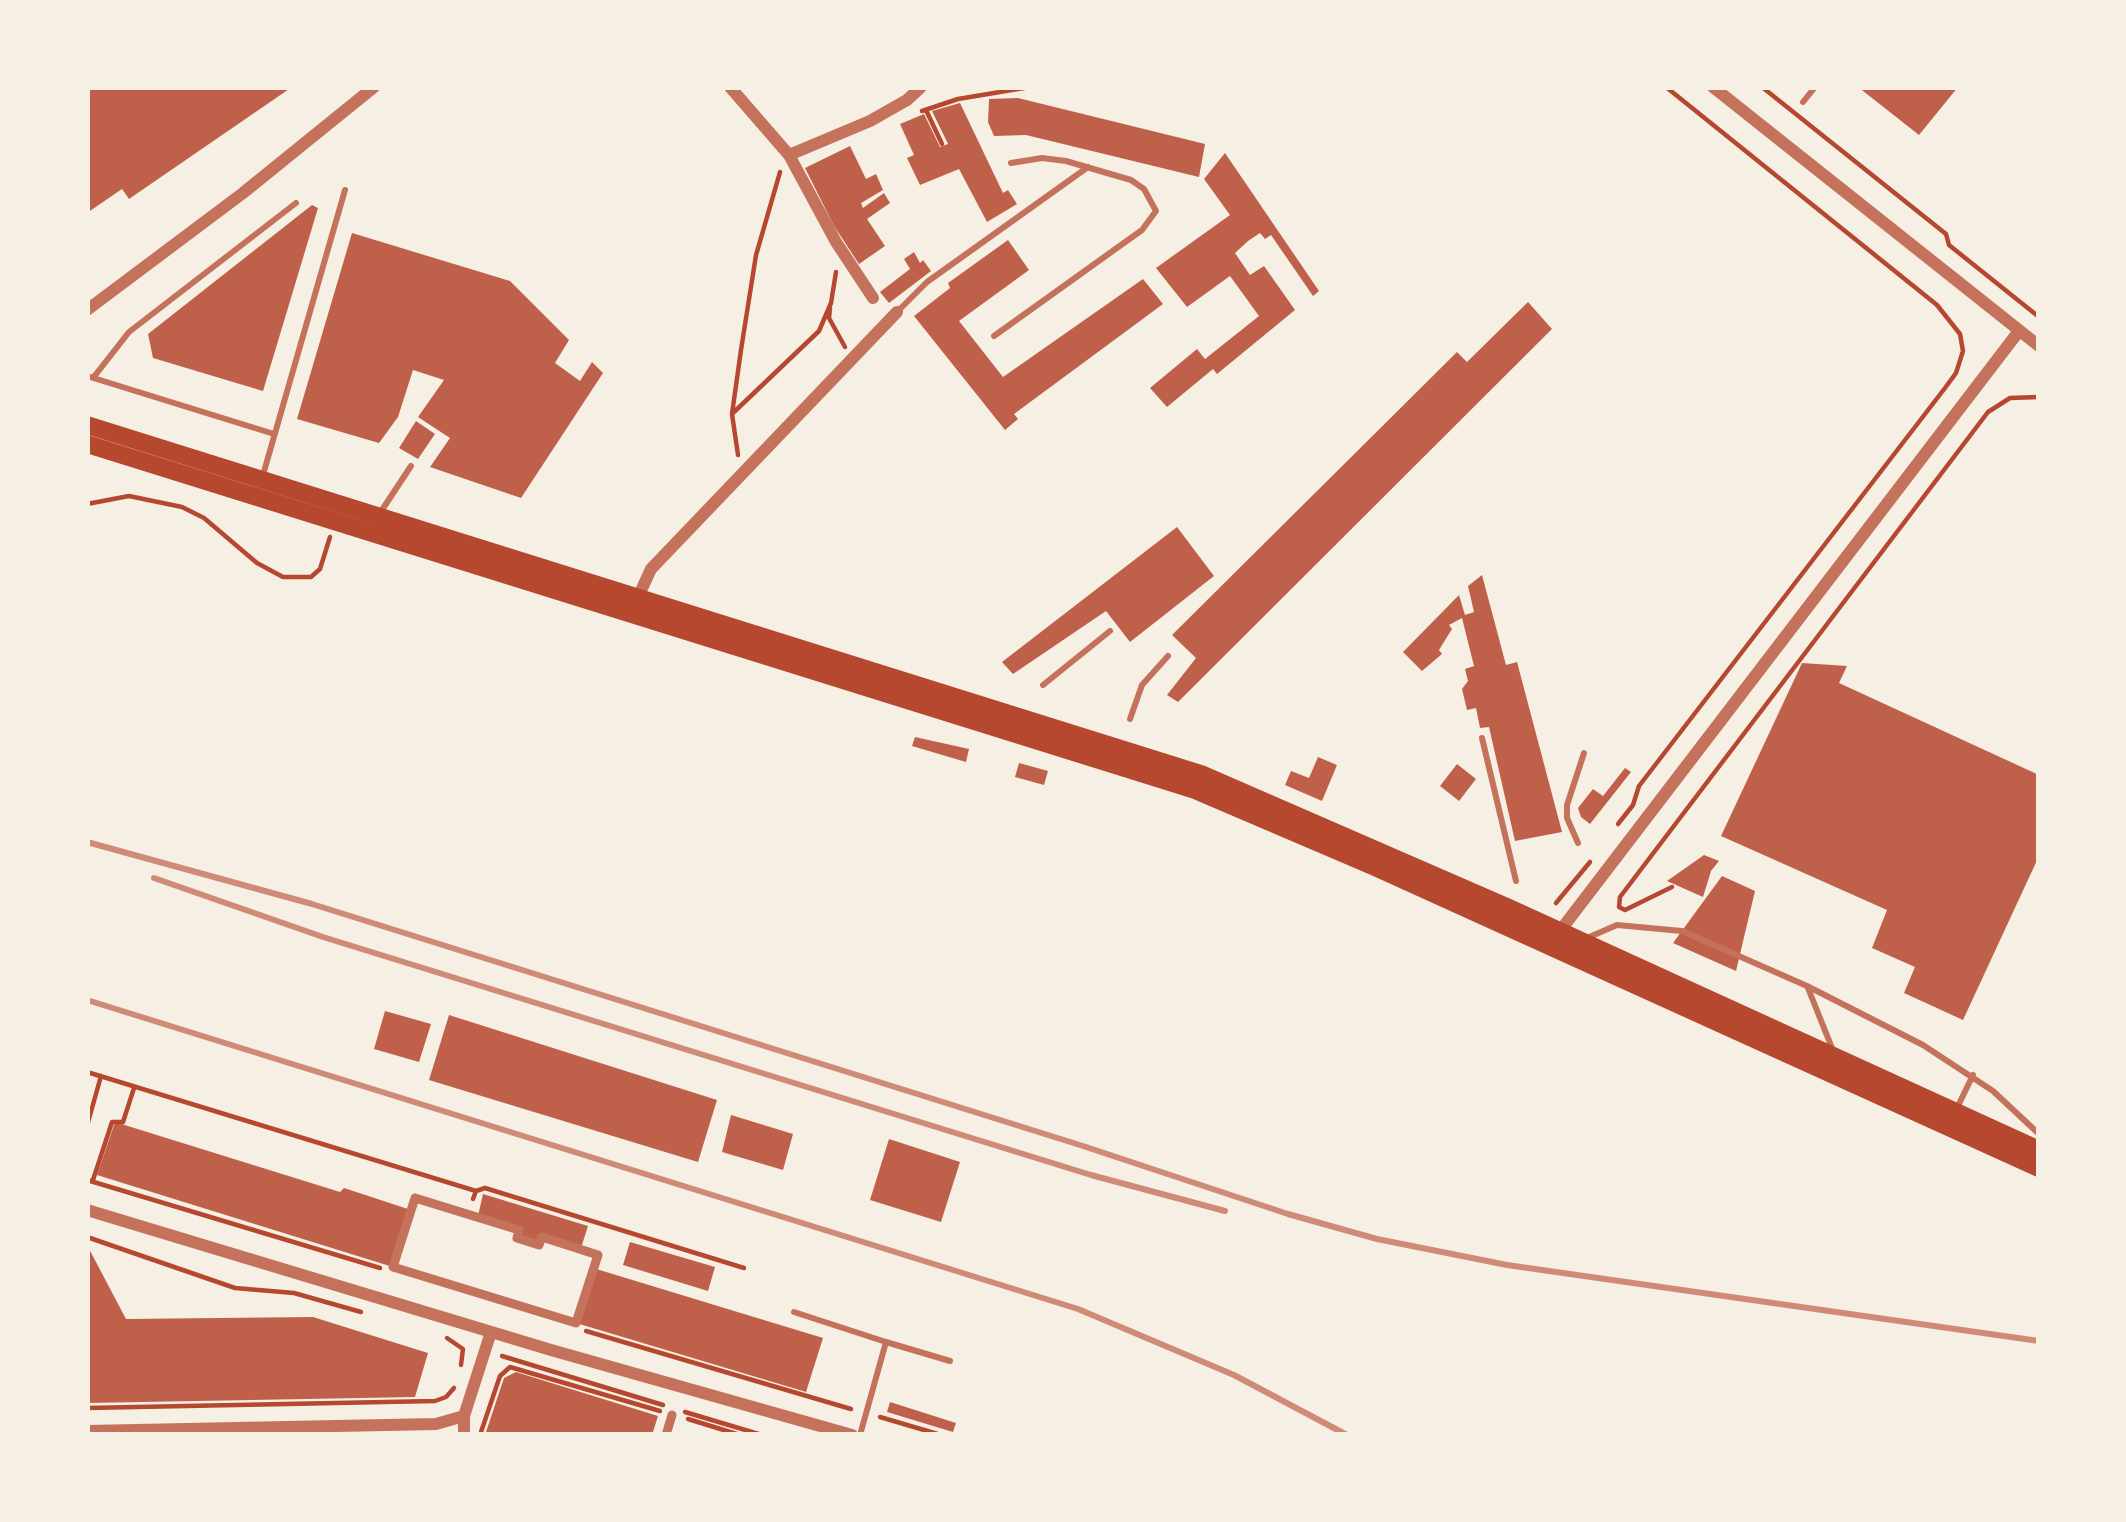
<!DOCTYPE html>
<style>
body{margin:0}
#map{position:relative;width:2126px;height:1522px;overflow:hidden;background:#f6efe4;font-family:"Open Sans",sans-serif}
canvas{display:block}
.frame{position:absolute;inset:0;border:90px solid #f6efe4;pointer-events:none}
</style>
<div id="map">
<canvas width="2126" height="1522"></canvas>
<div class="frame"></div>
</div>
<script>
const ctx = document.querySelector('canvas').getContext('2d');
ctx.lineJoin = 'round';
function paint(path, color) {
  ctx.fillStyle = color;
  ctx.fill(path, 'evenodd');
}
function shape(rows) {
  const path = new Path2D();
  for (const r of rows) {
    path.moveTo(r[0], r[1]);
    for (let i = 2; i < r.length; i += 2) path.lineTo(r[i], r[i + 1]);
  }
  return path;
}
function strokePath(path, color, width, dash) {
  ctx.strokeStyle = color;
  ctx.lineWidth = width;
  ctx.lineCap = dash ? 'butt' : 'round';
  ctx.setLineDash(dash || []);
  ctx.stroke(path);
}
const building = shape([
 [87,87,292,87,129,199,122,189,87,213],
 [1858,87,1958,87,1919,135],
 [1018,98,1205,144,1199,177,1026,135,994,136,988,122,989,99],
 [960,103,1003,193,1008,190,1017,204,987,222,959,169,920,185,907,158,914,155,900,124,924,114,940,147,948,144,932,111],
 [850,146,866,179,876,174,883,190,861,203,863,208,884,193,890,203,867,219,885,246,859,264,834,226,805,168],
 [1225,153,1319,291,1313,296,1271,235,1265,239,1260,233,1248,241,1235,253,1250,275,1264,266,1295,310,1217,374,1213,369,1167,407,1150,388,1197,349,1205,359,1259,316,1230,276,1187,307,1156,268,1230,215,1204,179],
 [312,205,318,208,263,391,153,358,148,334],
 [352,233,510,281,569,340,555,363,580,381,592,362,603,373,521,498,430,467,450,438,418,417,444,380,413,370,398,417,379,443,297,419],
 [1008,240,1029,270,959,321,1003,377,1143,279,1163,304,1014,414,1018,419,1005,430,914,316,950,288,948,283],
 [914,252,920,263,923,260,931,271,889,303,880,292,910,269,904,259],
 [1528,302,1552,329,1178,702,1167,695,1196,658,1172,635,1457,352,1467,362],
 [416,421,435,434,418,459,399,448],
 [1177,527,1214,576,1130,642,1106,611,1013,674,1002,662],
 [1482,575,1506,665,1517,662,1562,832,1515,841,1489,727,1480,728,1476,708,1467,710,1462,689,1468,681,1465,669,1474,666,1462,618,1449,625,1452,629,1439,650,1442,654,1422,671,1403,652,1459,595,1465,615,1474,612,1468,586],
 [1802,663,1847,666,1839,683,2039,775,2039,856,1963,1020,1904,993,1915,967,1872,948,1887,910,1721,836],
 [915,737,969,749,966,762,912,746],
 [1318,757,1337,765,1322,801,1285,785,1291,771,1309,778],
 [1019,763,1048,771,1044,785,1015,777],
 [1457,764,1476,779,1459,801,1440,786],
 [1625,768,1631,772,1590,824,1581,817,1578,808,1593,789,1603,796],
 [1704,855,1719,861,1711,871,1703,897,1667,881],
 [1722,876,1755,891,1736,971,1673,943],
 [385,1011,431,1024,419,1062,374,1049],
 [449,1015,717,1100,698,1162,429,1080],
 [731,1115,793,1134,783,1170,722,1152],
 [115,1122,340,1192,344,1188,411,1210,393,1267,97,1175],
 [889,1139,960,1162,941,1222,870,1200],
 [483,1194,588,1226,581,1248,542,1237,539,1245,517,1238,519,1230,478,1216],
 [630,1242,715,1267,708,1291,623,1265],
 [87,1245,126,1319,313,1317,428,1353,415,1397,87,1403],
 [593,1268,823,1338,806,1392,576,1323],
 [516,1372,658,1416,652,1435,485,1435,504,1378],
 [890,1402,956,1423,953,1432,887,1412]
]);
const path = shape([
 [1762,87,1946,234,1949,245,2039,317],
 [848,88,850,87],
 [926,110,942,144],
 [922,111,958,99,1030,87],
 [830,308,829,318,845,347],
 [733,413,819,331,831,303,836,272],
 [738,455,732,414,741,350,756,255,780,172],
 [87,504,129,496,182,507,204,518,257,563,283,577,311,577,320,569,330,537],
 [1618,824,1633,805,1639,786,1945,388,1956,373,1963,351,1960,334,1937,305,1666,87],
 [1672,887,1625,910,1619,907,1620,897,1988,412,2010,398,2039,397],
 [1556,903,1590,862],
 [87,1072,476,1191,473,1199],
 [87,1126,101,1076],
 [87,1180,380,1268],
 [93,1180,112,1122,123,1122,134,1088],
 [476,1191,485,1188,744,1268],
 [87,1237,235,1288,294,1293,361,1312],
 [586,1331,851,1409],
 [447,1338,463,1349,461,1365],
 [502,1356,663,1405],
 [87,1408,435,1401,446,1397,454,1388],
 [685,1412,762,1435],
 [880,1417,941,1435],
 [688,1419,740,1435],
 [481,1432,500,1376,510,1367,660,1411]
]);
const service = shape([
 [1803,102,1815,87],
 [897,312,927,282,1088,167],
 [994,336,1142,230,1156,211,1144,189,1131,180,1066,161,1042,158,1011,163],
 [87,376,274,434],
 [93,378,129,332,296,203],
 [263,475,345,190],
 [380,513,411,466],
 [1043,685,1110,631],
 [1130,719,1142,685,1168,656],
 [1482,738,1516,881],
 [1578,843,1567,818,1567,805,1584,753],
 [1587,938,1617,925,1682,931,1807,986,1923,1045,1993,1091,2039,1134],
 [1808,988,1834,1053],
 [1957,1108,1973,1075],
 [794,1312,886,1342,860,1435],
 [886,1342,950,1361]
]);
const pedestrian = shape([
 [415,1198,519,1230,517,1238,539,1245,542,1237,598,1255,576,1323,393,1267,415,1198],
 [666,1435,672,1415]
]);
const minor = shape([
 [730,87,789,155,836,242,873,298],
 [1713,87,2039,346],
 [789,155,870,121,907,100,921,87],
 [87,310,243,193,374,87],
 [639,595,651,569,897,312],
 [1560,931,2019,331],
 [87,1210,551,1350,852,1435],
 [87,1431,436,1424,464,1416],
 [464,1435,464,1416,491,1332]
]);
const trunk = shape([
 [87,425,1201,774,1509,908,2039,1150],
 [87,444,1195,790,1375,867,2039,1168]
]);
const rail = shape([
 [87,842,312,904,1083,1146,1288,1214,1377,1239,1507,1265,2039,1341],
 [154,878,323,937,1091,1175,1225,1211],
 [87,1000,1078,1309,1234,1375,1347,1435]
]);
paint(building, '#bf614a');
strokePath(path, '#b5482f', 4.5);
strokePath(service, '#c5725c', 6);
strokePath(pedestrian, '#c5725c', 9);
strokePath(minor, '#c5725c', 12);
strokePath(trunk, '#b5482f', 18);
strokePath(rail, '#cf8b77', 6);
</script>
